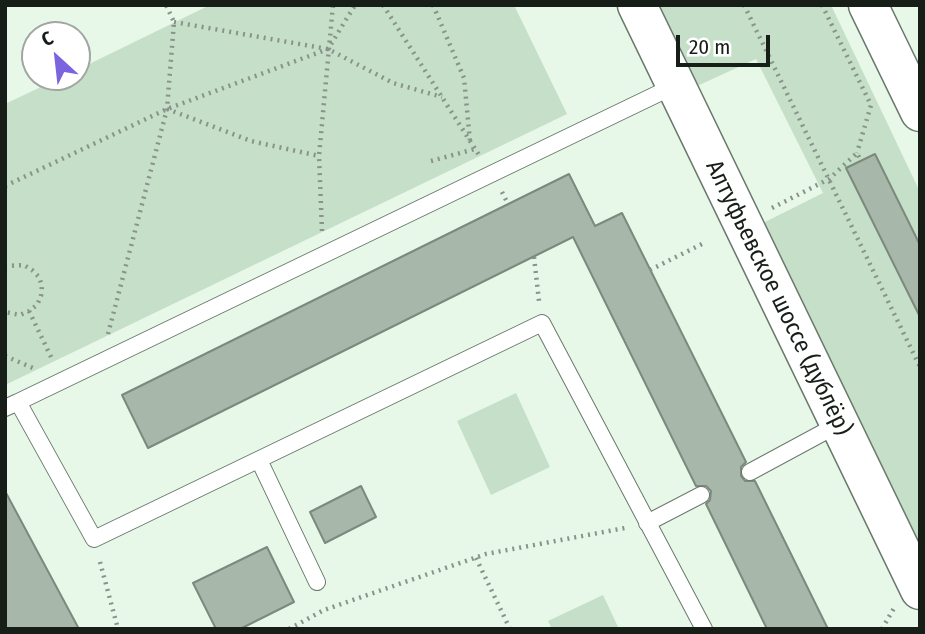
<!DOCTYPE html>
<meta charset="utf-8">
<style>
body{margin:0}
#map{position:relative;width:925px;height:634px;overflow:hidden;background:#e7f8e9;font-family:"Fira Sans Condensed",sans-serif}
canvas{display:block}
.frame{position:absolute;inset:0;border:7px solid #171d17;pointer-events:none}
.north{position:absolute;left:21px;top:21px;width:70px;height:70px;box-sizing:border-box;background:#fff;border:2px solid #a2a5a2;border-radius:50%;rotate:333deg;font-size:19px;font-weight:700;line-height:28px;text-align:center;color:#171d17}
.north::after{content:'';display:block;margin:auto;width:24px;height:32px;background:#7c64df;clip-path:polygon(50% 0,100% 100%,50% 72%,0 100%)}
.scale{position:absolute;left:676px;top:35px;width:94px;height:32px;box-sizing:border-box;border:4px solid #171d17;border-top:0;padding-left:9px;font-size:21px;line-height:24px;white-space:nowrap;color:#171d17;-webkit-text-stroke:5px #fff;paint-order:stroke}
</style>
<div id="map">
<canvas width="925" height="634"></canvas>
<div class="frame"></div>
<div class="north">С</div>
<div class="scale">20 m</div>
</div>
<script>
const ctx = document.querySelector('canvas').getContext('2d');
ctx.lineJoin = 'round';
function paint(path, color) {
  ctx.fillStyle = color;
  ctx.fill(path, 'evenodd');
}
function shape(rows) {
  const path = new Path2D();
  for (const r of rows) {
    path.moveTo(r[0], r[1]);
    for (let i = 2; i < r.length; i += 2) path.lineTo(r[i], r[i + 1]);
  }
  return path;
}
function strokePath(path, color, width, dash) {
  ctx.strokeStyle = color;
  ctx.lineWidth = width;
  ctx.lineCap = dash ? 'butt' : 'round';
  ctx.setLineDash(dash || []);
  ctx.stroke(path);
}
function drawText(font, color, halo, rows, align = 'center') {
  ctx.font = font + ' "Fira Sans Condensed",sans-serif';
  ctx.lineWidth = 5;
  ctx.setLineDash([]);
  ctx.textBaseline = 'middle';
  ctx.strokeStyle = halo;
  ctx.fillStyle = color;
  for (const [text, x, y, turn = 0] of rows) {
    ctx.save();
    ctx.translate(x, y);
    ctx.rotate((+turn || 0) * Math.PI / 180);
    ctx.textAlign = isNaN(turn) ? turn : align;
    if (halo) ctx.strokeText(text, 0, 0);
    ctx.fillText(text, 0, 0);
    ctx.restore();
  }
}
const green = shape([
 [210,5,514,5,567,114,5,385,5,104,62,77,77,77,77,70],
 [655,5,831,5,920,192,920,554,761,224,823,193,756,59,695,87],
 [516,393,550,467,491,495,457,421],
 [603,595,619,629,552,629,548,621]
]);
const building = shape([
 [875,154,920,245,920,317,846,168,875,154],
 [569,174,595,226,622,213,746,462,741,467,741,476,745,481,755,481,828,629,767,629,706,504,710,500,711,491,706,486,696,486,573,237,148,448,122,395,569,174],
 [361,486,376,517,325,543,310,512,361,486],
 [5,491,79,629,5,629,5,491],
 [267,547,294,602,240,629,216,629,193,583,267,547]
]);
const path = shape([
 [383,5,479,155],
 [433,5,464,78,470,141],
 [744,5,920,367],
 [822,5,871,105,857,153],
 [174,22,328,49,393,83,442,97],
 [167,109,251,141,319,156],
 [431,161,475,149],
 [5,186,167,109,328,49,355,5],
 [502,192,508,204],
 [772,208,829,179,857,153,861,161],
 [322,231,319,156,333,5],
 [534,257,539,301],
 [5,266,24,265,32,270,39,277,42,286,41,296,37,305,29,311,20,315,5,312],
 [650,270,704,243],
 [29,311,53,361],
 [108,334,167,109,174,22,166,5],
 [5,356,33,368],
 [476,558,510,629],
 [100,562,118,629],
 [289,629,324,610,486,554,625,528],
 [882,629,894,608]
]);
const lane = shape([
 [18,402,676,85],
 [5,408,18,402,94,539,542,323,704,629],
 [259,460,317,582],
 [750,472,839,424],
 [647,523,701,495]
]);
const secondary = shape([
 [637,5,920,590]
]);
const primary = shape([
 [868,5,920,112]
]);
const streetNames = [
 ["Алтуфьевское шоссе (дублёр)",778,298,64]
];
paint(green, '#c6dfc9');
paint(building, '#a7b7a9');
strokePath(building, '#7b8a7d', 2);
strokePath(lane, '#6a796c', 18);
strokePath(secondary, '#6a796c', 41);
strokePath(primary, '#6a796c', 41);
strokePath(path, '#889489', 4.5, [2, 5]);
strokePath(lane, '#fff', 16);
strokePath(secondary, '#fff', 38);
strokePath(primary, '#fff', 38);
drawText('24px', '#171d17', '#fff', streetNames);
</script>
